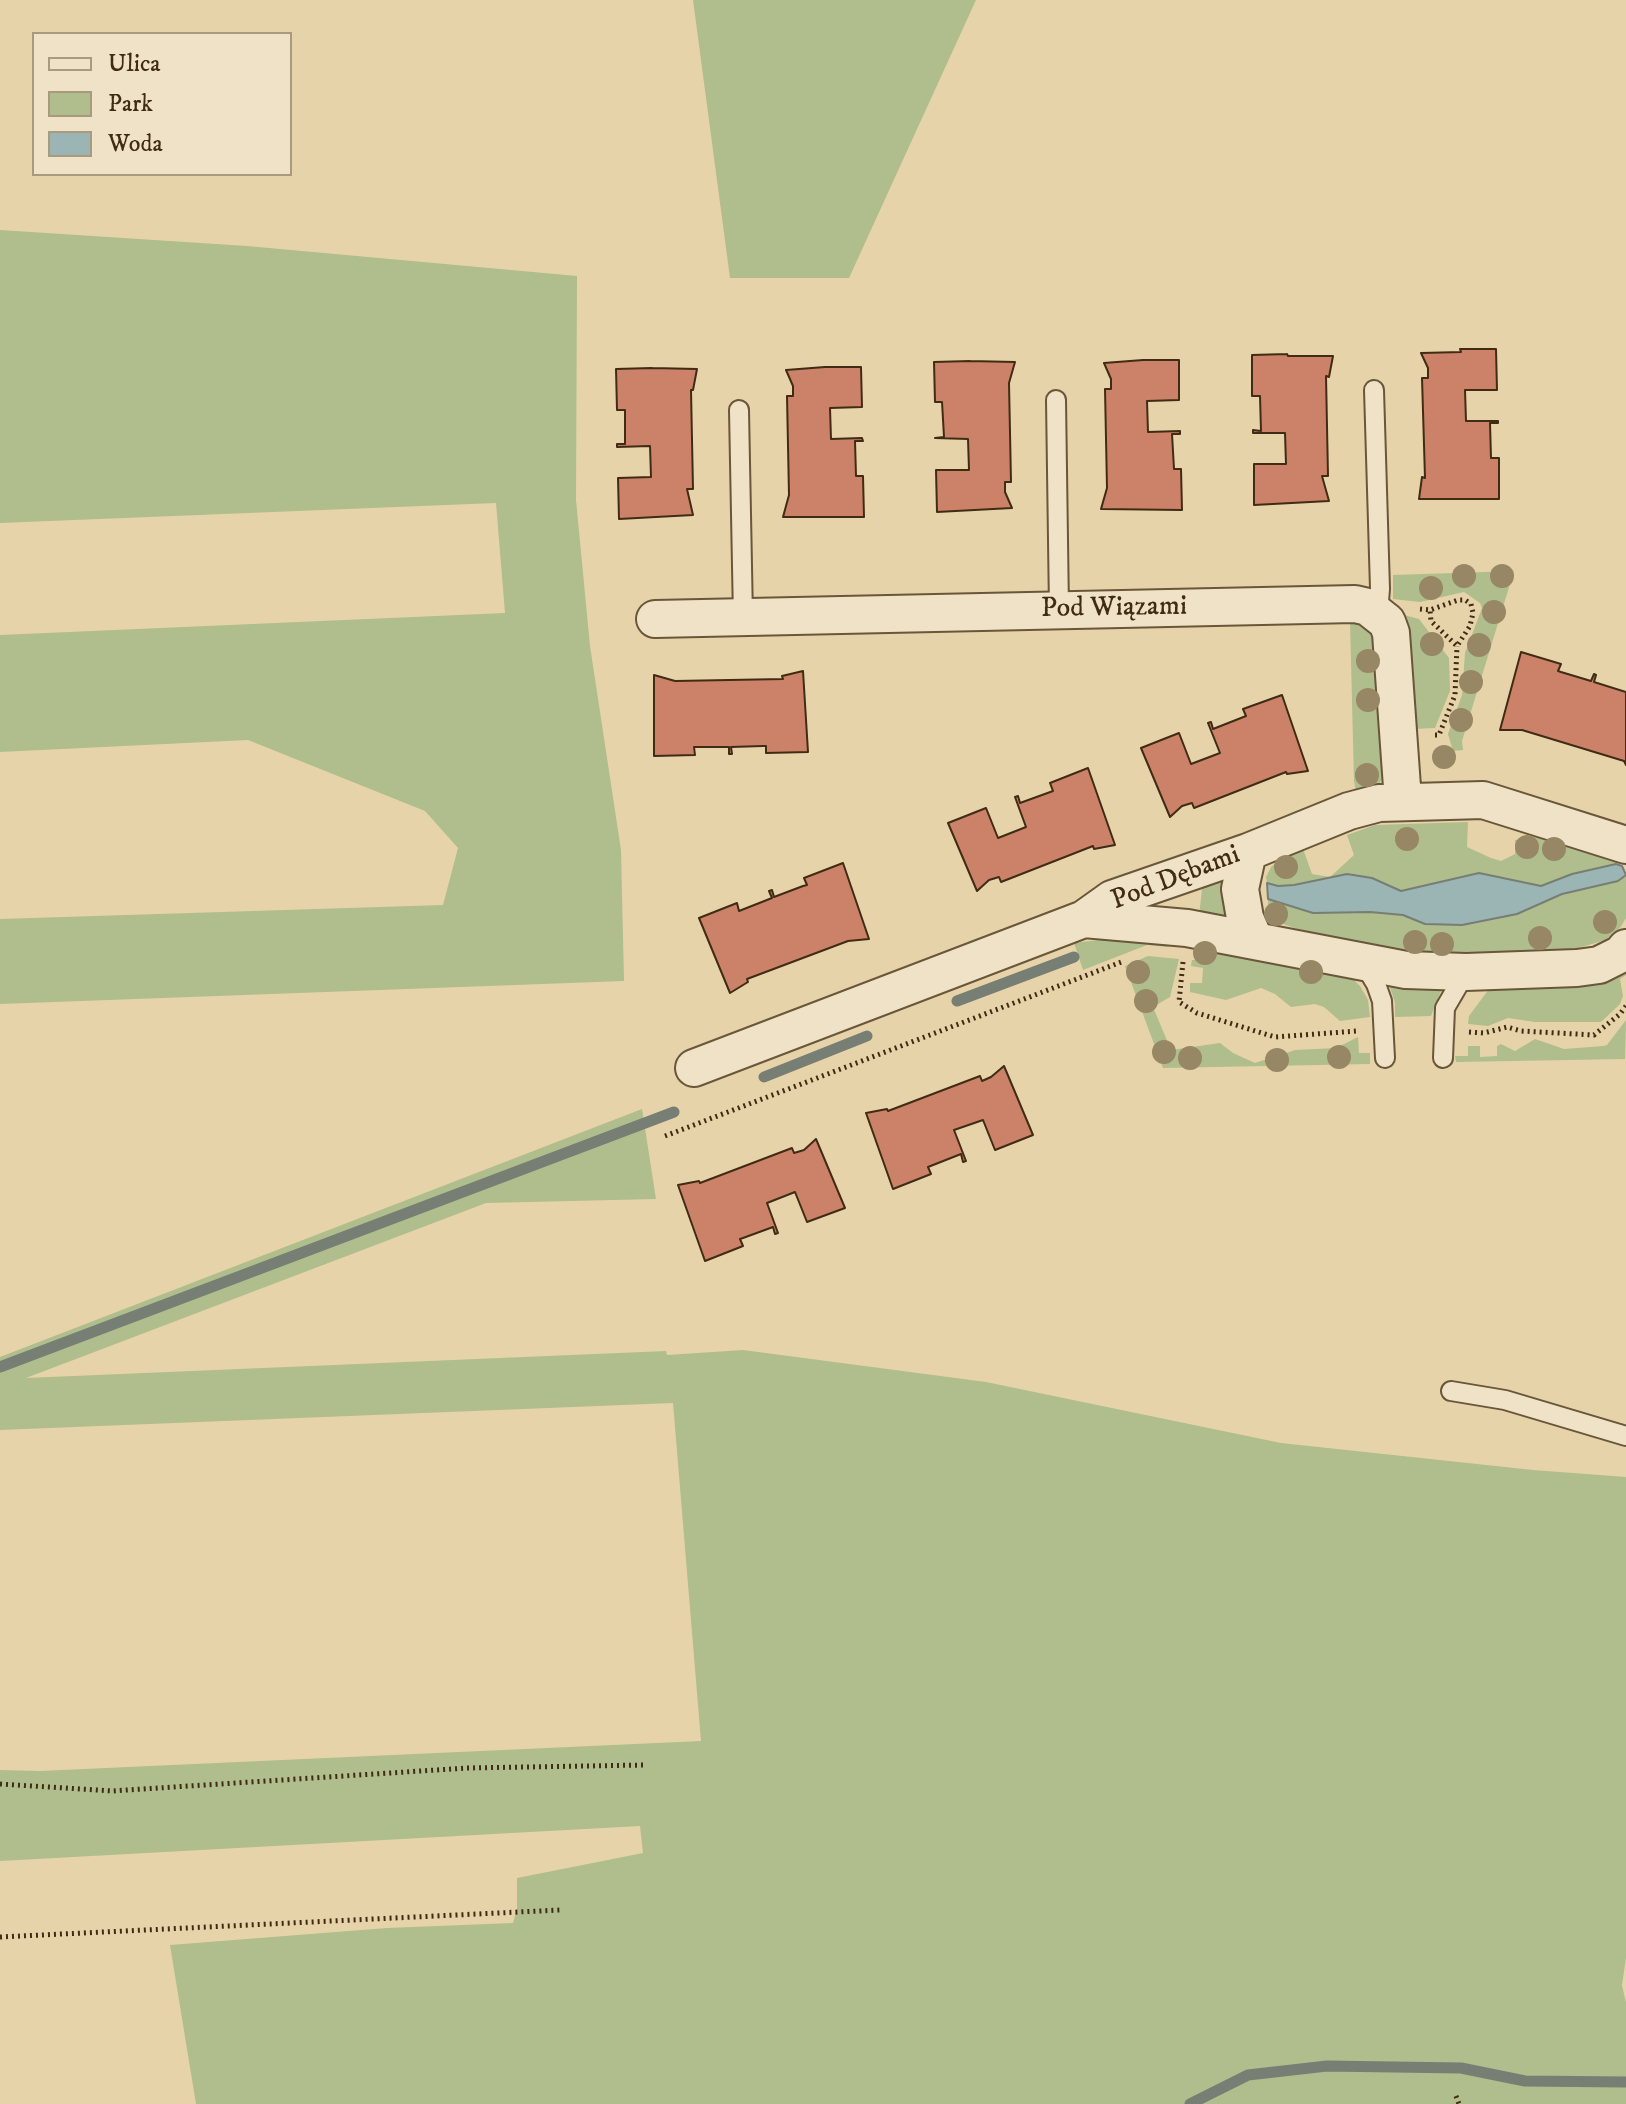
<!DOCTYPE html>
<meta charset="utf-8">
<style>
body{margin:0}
#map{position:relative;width:1626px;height:2104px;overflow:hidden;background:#e7d3a9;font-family:"IM FELL DW Pica",serif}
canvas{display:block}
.legend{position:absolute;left:32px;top:32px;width:260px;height:144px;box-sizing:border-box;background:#efe2c7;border:2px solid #a9997f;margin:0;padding:10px 14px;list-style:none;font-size:24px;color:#402c14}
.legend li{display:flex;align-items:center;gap:16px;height:40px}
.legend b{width:40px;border:2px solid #a9997f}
</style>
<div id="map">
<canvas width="1626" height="2104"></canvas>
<ul class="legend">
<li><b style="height:10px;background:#efe2c7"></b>Ulica</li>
<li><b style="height:22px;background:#afbe8c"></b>Park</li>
<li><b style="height:22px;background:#9bb5b4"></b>Woda</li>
</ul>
</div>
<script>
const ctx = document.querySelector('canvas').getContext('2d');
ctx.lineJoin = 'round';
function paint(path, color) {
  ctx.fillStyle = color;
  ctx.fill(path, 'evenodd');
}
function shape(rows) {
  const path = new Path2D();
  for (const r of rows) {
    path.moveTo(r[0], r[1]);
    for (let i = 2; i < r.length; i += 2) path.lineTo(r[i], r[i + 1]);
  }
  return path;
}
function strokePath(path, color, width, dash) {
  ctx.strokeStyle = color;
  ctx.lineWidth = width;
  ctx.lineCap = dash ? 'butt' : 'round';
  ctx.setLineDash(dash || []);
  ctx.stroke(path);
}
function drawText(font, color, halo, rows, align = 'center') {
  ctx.font = font + ' "IM FELL DW Pica",serif';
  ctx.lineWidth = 6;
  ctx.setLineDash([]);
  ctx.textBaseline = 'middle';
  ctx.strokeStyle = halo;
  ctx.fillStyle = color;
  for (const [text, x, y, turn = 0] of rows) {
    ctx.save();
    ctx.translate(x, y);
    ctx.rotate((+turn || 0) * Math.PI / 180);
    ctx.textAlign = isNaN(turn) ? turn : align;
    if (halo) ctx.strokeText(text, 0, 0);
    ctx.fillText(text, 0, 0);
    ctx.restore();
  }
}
const green = shape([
 [693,0,976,0,849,278,730,278],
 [0,230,247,246,577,276,576,500,590,646,621,850,624,981,0,1004,0,919,443,905,458,848,425,811,248,740,0,752,0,635,505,613,496,503,0,523],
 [1514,571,1462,741,1463,750,1453,751,1448,734,1462,695,1465,653,1482,608,1480,603,1464,592,1420,602,1393,599,1393,575],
 [1404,615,1419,619,1449,658,1450,691,1435,728,1414,729,1408,630],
 [1350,621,1370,631,1377,640,1387,771,1375,791,1357,798,1354,781],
 [1468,822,1467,847,1491,858,1501,861,1515,854,1515,840,1536,837,1617,860,1616,864,1572,874,1541,886,1479,873,1401,891,1372,878,1329,877,1294,885,1278,886,1267,883,1266,877,1271,867,1282,857,1303,849,1312,874,1330,877,1354,855,1347,835,1375,825],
 [1225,873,1231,920,1199,916,1202,889,1199,882],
 [1626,876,1626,918,1620,928,1605,940,1575,949,1448,954,1402,950,1306,932,1280,923,1271,917,1268,910,1268,899,1313,913,1370,912,1403,915,1425,924,1475,922,1517,914,1562,894,1618,881],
 [1123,937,1175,942,1168,947,1147,945,1083,970,1074,943],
 [1197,941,1348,974,1360,986,1368,1000,1370,1017,1340,1021,1324,1007,1315,1004,1291,1007,1275,994,1261,988,1226,1000,1190,992,1190,983,1202,983,1203,968,1191,966,1192,960,1196,960],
 [1148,956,1179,959,1170,997,1153,1007,1171,1050,1220,1043,1233,1053,1255,1063,1295,1050,1336,1048,1358,1037,1359,1053,1370,1053,1370,1064,1163,1068,1125,966],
 [1626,965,1626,975,1620,979,1623,996,1620,1004,1601,1022,1535,1022,1508,1018,1488,1026,1468,1024,1469,1016,1492,985],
 [1389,984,1442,988,1431,1016,1395,1017,1395,1003],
 [1626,1020,1625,1059,1456,1062,1455,1056,1468,1056,1468,1046,1480,1046,1480,1057,1497,1056,1497,1046,1501,1044,1515,1051,1535,1039,1564,1049,1603,1046,1607,1045],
 [642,1109,656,1199,486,1203,26,1378,666,1351,667,1355,743,1350,986,1382,1281,1443,1533,1470,1626,1477,1626,1958,1622,1985,1626,2003,1626,2104,196,2104,170,1945,387,1928,513,1923,517,1909,517,1878,643,1853,640,1826,0,1861,0,1770,40,1771,701,1741,673,1403,0,1430,0,1357]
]);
const water = shape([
 [1616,864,1622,866,1626,875,1618,881,1562,894,1517,914,1462,925,1425,924,1403,915,1370,912,1313,913,1268,899,1267,883,1278,886,1294,885,1347,874,1372,878,1401,891,1479,873,1541,886,1572,874,1616,864]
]);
const stream = shape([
 [957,1001,1074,957],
 [764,1077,867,1036],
 [0,1367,674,1112],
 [1190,2104,1248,2075,1327,2066,1461,2068,1525,2081,1626,2082]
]);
const building = shape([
 [1460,349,1496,349,1497,390,1465,390,1466,421,1498,421,1498,423,1490,423,1491,458,1499,458,1499,499,1419,499,1422,477,1425,478,1422,378,1428,378,1428,368,1421,353,1461,352,1460,349],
 [1287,354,1288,356,1333,356,1329,377,1326,376,1328,476,1322,476,1329,501,1254,505,1254,464,1286,464,1285,433,1253,433,1253,430,1261,431,1260,396,1252,396,1252,355,1287,354],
 [1143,360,1179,360,1179,400,1147,401,1148,432,1180,431,1180,434,1172,434,1174,469,1181,469,1182,510,1101,509,1107,488,1105,389,1111,389,1111,379,1104,363,1143,360],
 [970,361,1015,362,1009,383,1011,482,1005,482,1005,492,1012,508,937,512,936,470,969,470,968,439,935,438,944,437,942,402,935,402,934,362,970,361],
 [825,367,861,367,862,407,830,408,831,439,862,438,863,441,855,441,856,476,863,476,864,517,783,517,789,495,787,396,793,396,793,386,786,370,825,367],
 [652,368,697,369,693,390,691,390,693,489,687,489,693,515,619,519,618,478,651,477,650,446,617,447,617,444,625,444,625,410,617,410,616,369,652,368],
 [1521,652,1561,664,1558,671,1561,672,1591,681,1594,674,1596,675,1594,682,1626,692,1626,765,1624,761,1522,730,1500,730,1521,652],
 [803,671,808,752,766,753,766,746,763,746,731,747,732,754,729,754,729,747,694,747,695,755,654,756,654,675,675,681,783,679,782,676,803,671],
 [1282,695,1308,771,1287,774,1286,772,1194,808,1192,803,1182,806,1170,817,1141,748,1179,733,1191,764,1220,753,1208,723,1211,722,1213,729,1246,716,1243,709,1282,695],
 [1088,768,1115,845,1094,849,1093,846,1001,882,999,877,989,880,977,891,948,823,986,808,998,838,1026,827,1015,797,1018,796,1020,803,1053,791,1050,783,1088,768],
 [843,863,869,939,848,941,747,979,748,982,730,993,699,918,737,903,739,911,772,898,769,891,772,890,774,897,803,886,807,885,804,878,843,863],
 [1004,1066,1033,1135,995,1150,983,1120,954,1130,966,1161,963,1162,961,1154,928,1167,931,1174,893,1189,866,1113,887,1109,888,1111,980,1076,982,1081,991,1077,1004,1066],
 [816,1139,845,1208,807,1222,795,1192,767,1203,778,1233,775,1234,773,1227,743,1238,740,1239,743,1246,705,1261,678,1185,699,1181,700,1183,792,1148,794,1153,804,1150,816,1139]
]);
const path = shape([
 [1420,609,1430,610,1458,600,1465,600,1471,604,1473,613,1470,626,1457,646,1431,621,1430,610],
 [1435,735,1439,735,1455,695,1457,646],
 [1183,962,1179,1002,1197,1013,1275,1037,1357,1031],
 [1469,1032,1484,1033,1507,1027,1521,1031,1594,1035,1620,1014,1626,1006],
 [665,1136,1124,961],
 [0,1784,112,1791,467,1768,645,1765],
 [0,1937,560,1910],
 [1456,2096,1459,2104]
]);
const lane = shape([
 [1374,390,1380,589,1378,613],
 [1056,400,1059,610],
 [739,410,743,618],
 [1364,964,1376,984,1382,1001,1385,1058],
 [1443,1058,1445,1008,1466,972],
 [1451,1391,1505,1400,1626,1436]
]);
const street = shape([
 [655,619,1355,604,1368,607,1387,622,1391,633,1403,801],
 [1248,852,1240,889,1245,918,1255,941],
 [1084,919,1187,928,1406,970,1466,972,1577,968,1599,965,1621,954,1626,948],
 [694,1068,1084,919,1112,899,1248,852,1349,811,1379,803,1483,800,1626,845]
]);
const trees = [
 [1464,576],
 [1502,576],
 [1431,588],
 [1494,612],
 [1432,644],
 [1479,645],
 [1368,661],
 [1471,682],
 [1368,700],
 [1461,720],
 [1444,757],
 [1367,775],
 [1407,839],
 [1527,847],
 [1554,849],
 [1286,867],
 [1276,914],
 [1605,922],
 [1540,938],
 [1415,942],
 [1442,944],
 [1205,953],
 [1138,972],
 [1311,972],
 [1146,1001],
 [1164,1052],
 [1339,1057],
 [1190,1058],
 [1277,1060]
];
const streetNames = [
 ["Pod Wiązami",1114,609,-1],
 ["Pod Dębami",1176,879,-21]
];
paint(green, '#afbe8c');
paint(water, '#9bb5b4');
strokePath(water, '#777e74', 2);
strokePath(stream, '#777e74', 11);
paint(building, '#cc8169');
strokePath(building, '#402c14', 2);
strokePath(lane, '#6a5639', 22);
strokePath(street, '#6a5639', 40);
strokePath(path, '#402c14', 5, [2, 4]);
strokePath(lane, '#efe2c7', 18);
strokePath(street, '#efe2c7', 36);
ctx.fillStyle = '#978764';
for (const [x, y] of trees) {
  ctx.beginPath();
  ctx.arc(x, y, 12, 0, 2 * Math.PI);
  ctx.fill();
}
drawText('28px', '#402c14', '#efe2c7', streetNames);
</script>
